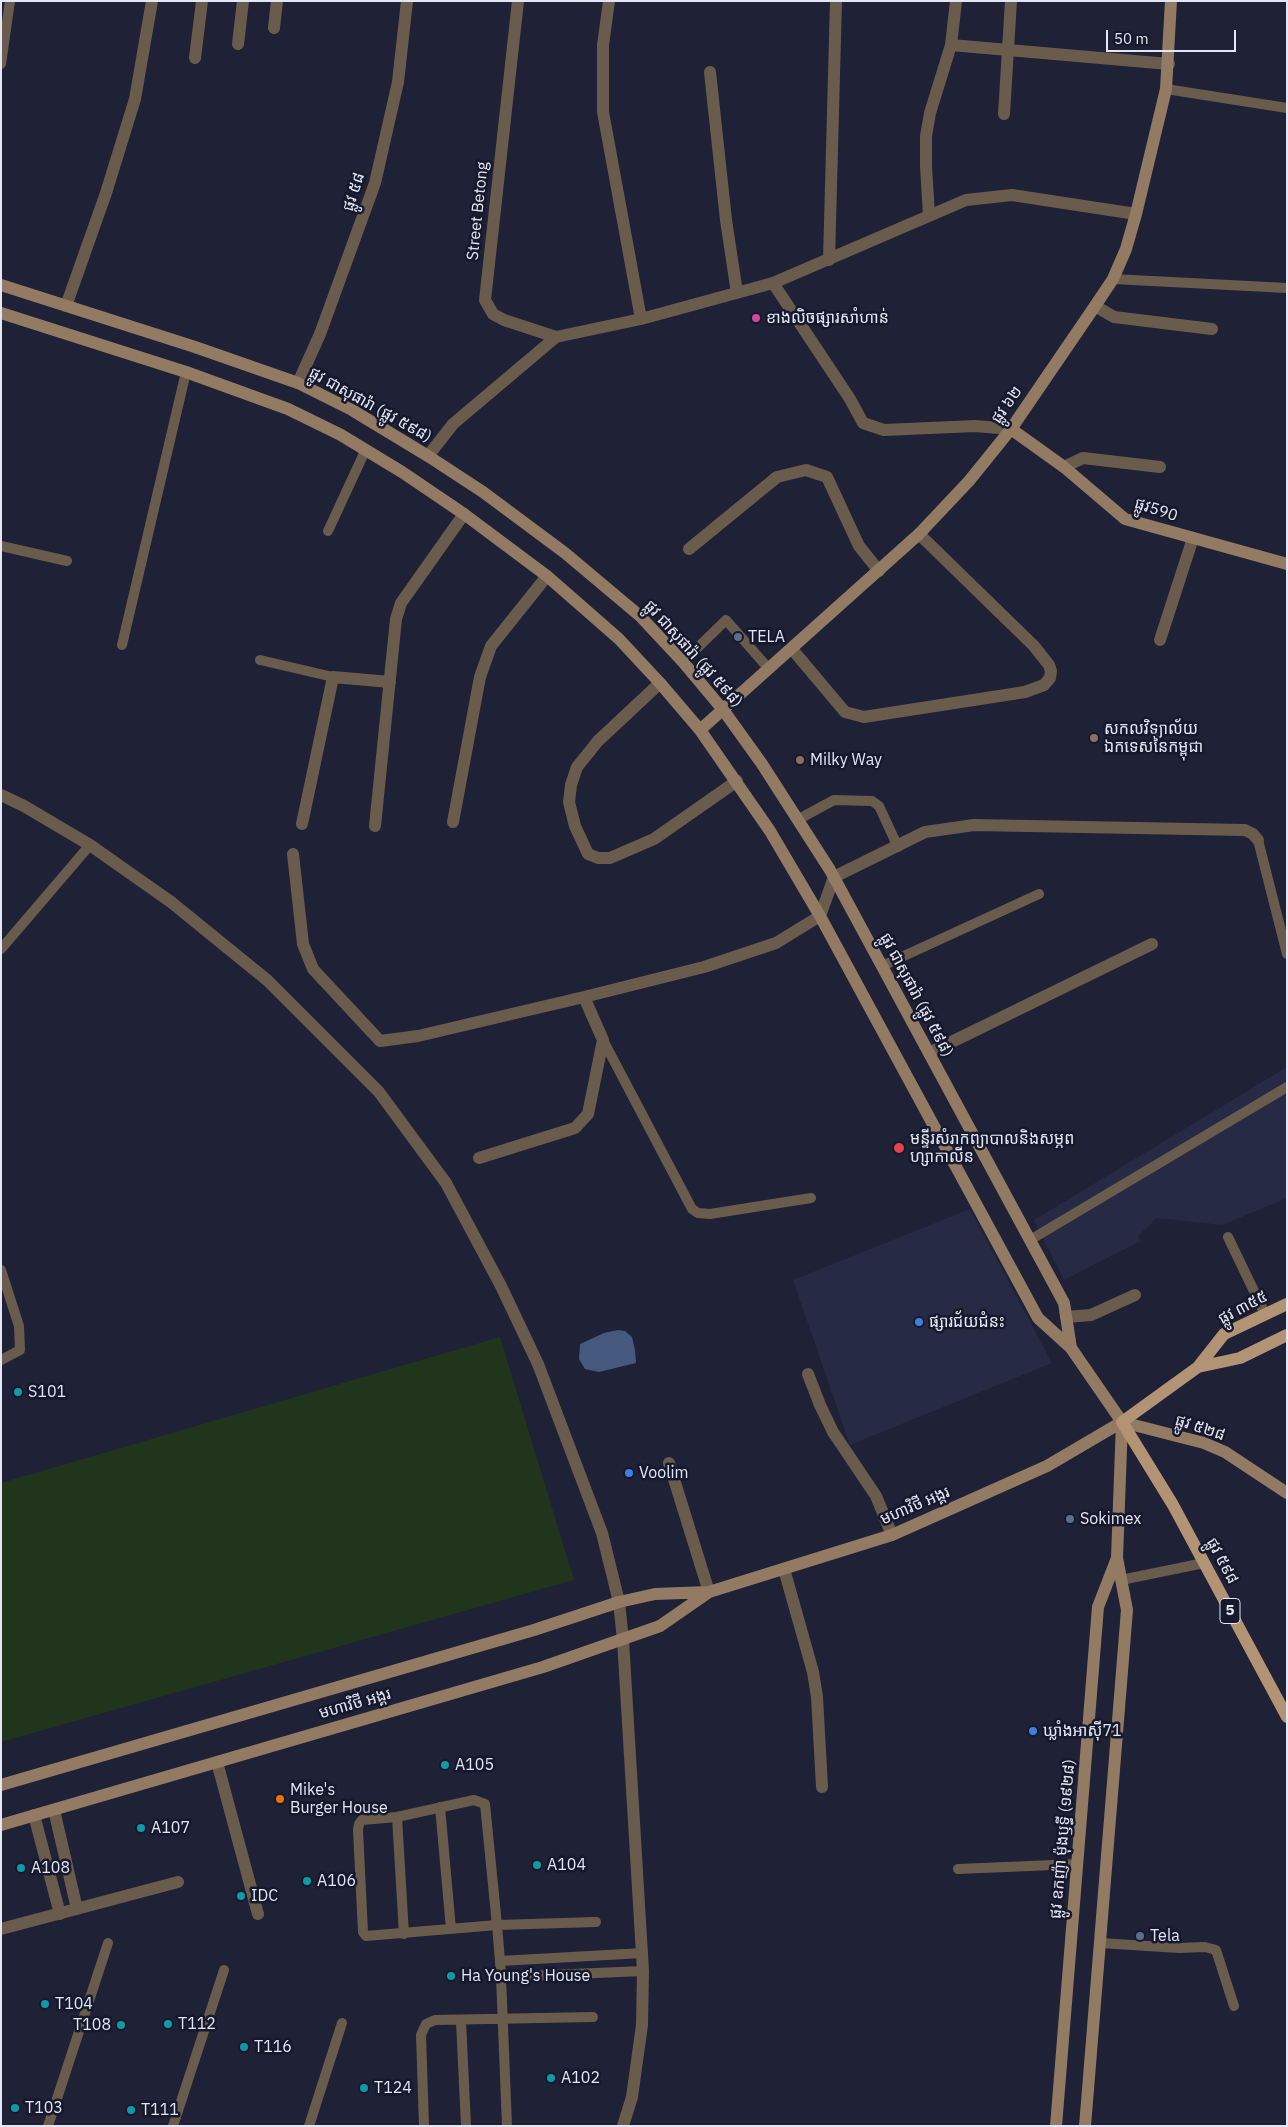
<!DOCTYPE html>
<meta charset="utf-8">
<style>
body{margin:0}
#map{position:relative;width:1288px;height:2127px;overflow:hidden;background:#1f2136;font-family:"IBM Plex Sans",sans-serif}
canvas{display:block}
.frame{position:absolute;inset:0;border:2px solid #e4e6f5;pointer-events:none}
.scale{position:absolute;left:1106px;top:30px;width:130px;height:22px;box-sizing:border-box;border:2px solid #e4e6f5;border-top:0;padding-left:6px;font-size:15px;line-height:18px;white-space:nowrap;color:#e4e6f5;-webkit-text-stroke:4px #16182c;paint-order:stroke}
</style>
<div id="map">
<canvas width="1288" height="2127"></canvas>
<div class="frame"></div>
<div class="scale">50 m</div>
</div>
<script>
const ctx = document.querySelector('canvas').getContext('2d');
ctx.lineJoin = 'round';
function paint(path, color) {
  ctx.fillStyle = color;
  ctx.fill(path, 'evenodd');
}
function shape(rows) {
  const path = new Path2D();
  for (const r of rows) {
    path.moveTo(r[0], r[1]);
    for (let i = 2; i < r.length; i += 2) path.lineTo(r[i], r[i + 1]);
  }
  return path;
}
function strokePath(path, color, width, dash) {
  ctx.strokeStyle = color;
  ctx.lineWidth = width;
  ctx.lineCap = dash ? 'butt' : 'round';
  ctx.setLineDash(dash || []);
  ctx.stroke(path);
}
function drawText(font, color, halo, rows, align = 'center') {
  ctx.font = font + ' "IBM Plex Sans","Noto Sans Khmer",sans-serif';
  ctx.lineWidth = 5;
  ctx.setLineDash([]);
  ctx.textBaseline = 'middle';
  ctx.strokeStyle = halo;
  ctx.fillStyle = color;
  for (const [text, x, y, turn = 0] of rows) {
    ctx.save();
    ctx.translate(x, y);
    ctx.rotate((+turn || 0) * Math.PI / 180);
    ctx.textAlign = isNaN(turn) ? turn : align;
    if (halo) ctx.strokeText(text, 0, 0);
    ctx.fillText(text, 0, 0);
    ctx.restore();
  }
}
const built = shape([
 [1287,1067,1287,1198,1222,1225,1157,1218,1138,1236,1141,1241,1064,1280,1034,1220],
 [970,1209,1052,1363,850,1445,793,1280]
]);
const green = shape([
 [500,1337,574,1580,1,1742,1,1483]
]);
const water = shape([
 [618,1330,625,1331,632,1337,635,1350,636,1363,599,1372,585,1369,579,1359,580,1344,604,1333]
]);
const lane = shape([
 [1,64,10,1],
 [1166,89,1287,108],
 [1113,279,1287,288],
 [328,531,366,449],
 [1,546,67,561],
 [122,645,186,372],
 [260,660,333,677],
 [683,662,726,620,769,669],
 [799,819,834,800,872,801,879,806,898,847],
 [1258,840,1287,954],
 [1,949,90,845],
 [882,966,1039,894],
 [603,1040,692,1209,698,1213,710,1214,811,1198],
 [1228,1237,1265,1314],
 [1030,1240,1287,1087],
 [1,1270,19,1326,20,1350,1,1360],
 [1121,1580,1204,1563],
 [440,1807,451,1929],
 [397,1817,404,1934],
 [958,1869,1077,1864],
 [1100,1943,1179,1948,1205,1947,1216,1950,1234,2006],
 [643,1953,500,1961,501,1977,643,1971],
 [500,1961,497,1925,485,1804,474,1800,397,1817,362,1820,359,1824,358,1830,363,1932,366,1936,497,1925,596,1922],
 [501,1977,507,2126],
 [461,2021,466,2126],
 [48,2126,108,1943],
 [173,2126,224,1970],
 [309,2126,342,2023],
 [424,2126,421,2035,426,2024,435,2020,593,2017]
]);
const street = shape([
 [518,1,485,300,493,314,504,320,556,337],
 [609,1,603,45,603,112,641,319],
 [274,28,277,1],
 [238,44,243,1],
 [951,45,1169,64],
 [195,58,202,1],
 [710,72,726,220,737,293],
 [1004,114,1011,1],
 [929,215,926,166,926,136,930,113,951,45,956,1],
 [829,260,836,1],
 [773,283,850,399,863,423,884,430,975,426,1011,429],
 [66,306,106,193,135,99,152,1],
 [1095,306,1114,317,1212,329],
 [298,383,320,334,375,183,398,82,407,1],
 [428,456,453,424,556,337,641,319,773,283,966,200,1012,195,1136,214],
 [1064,467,1083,458,1160,467],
 [689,549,777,477,806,470,827,477,859,546,879,571],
 [1160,640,1193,538],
 [792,649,845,712,864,717,1025,692,1044,685,1050,678,1051,671,1049,665,1034,646,919,534],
 [660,683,598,741,577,767,571,785,569,802,575,826,588,854,598,858,610,858,654,839,737,781],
 [1,795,24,806,90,845,171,902,267,980,379,1092,446,1183,501,1286,538,1364,602,1533,619,1602,623,1640,643,1971,642,2025,632,2097,623,2126],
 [453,822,480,677,491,646,547,576],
 [302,824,333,677,390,682],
 [375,826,396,619,401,603,464,514],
 [293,854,303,944,313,969,380,1041,418,1036,584,997,704,967,776,943,820,916,834,877,925,832,974,825,1245,830,1253,834,1258,840],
 [929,1053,1152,944],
 [479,1158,575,1128,588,1114,603,1040,584,997],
 [1066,1317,1091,1315,1135,1295],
 [808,1374,820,1405,833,1432,876,1496,892,1535],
 [669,1463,709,1592],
 [784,1569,813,1672,817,1697,822,1787],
 [217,1762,258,1914],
 [54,1810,77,1909],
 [34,1815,60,1914],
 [1,1929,178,1882]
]);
const secondary = shape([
 [1,285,195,347,298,383,352,410,428,456,483,492,565,553,640,616,683,662,724,711,762,764,830,870,1064,1303,1071,1348],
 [1,313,186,372,288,409,341,435,402,472,464,514,547,576,619,639,660,683,700,730,770,831,820,916,1038,1318,1071,1348,1122,1422],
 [1011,429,1064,467,1125,519,1287,564],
 [700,730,919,534,969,481,1011,429,1095,306,1113,279,1126,249,1136,214,1166,89,1171,1],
 [1122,1422,1204,1443,1225,1452,1287,1493],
 [1,1785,534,1630,619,1602,655,1594,709,1592,892,1535,1047,1466,1122,1422],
 [1,1825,543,1667,660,1626,709,1592],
 [1056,2126,1098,1607,1117,1558],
 [1085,2126,1127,1610,1117,1558,1122,1422]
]);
const primary = shape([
 [1287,1304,1224,1334,1198,1367,1122,1422,1173,1505,1287,1717],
 [1198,1367,1240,1358,1287,1335]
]);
const markers = [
 [756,318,5,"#d1479c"],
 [738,637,5,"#5c6f8a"],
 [1094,738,5,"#8d6e63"],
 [800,760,5,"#8d6e63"],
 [899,1148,6,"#e0444e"],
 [919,1322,5,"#3f7fe0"],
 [18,1392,5,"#0f9aa8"],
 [629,1473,5,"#3f7fe0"],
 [1070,1519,5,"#5c6f8a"],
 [1033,1731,5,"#3f7fe0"],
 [445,1765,5,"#0f9aa8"],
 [280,1799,5,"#e8710a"],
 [141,1828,5,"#0f9aa8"],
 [537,1865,5,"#0f9aa8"],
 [21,1868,5,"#0f9aa8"],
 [307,1881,5,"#0f9aa8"],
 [241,1896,5,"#0f9aa8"],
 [1140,1936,5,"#5c6f8a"],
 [451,1976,5,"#0f9aa8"],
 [45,2004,5,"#0f9aa8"],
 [168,2024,5,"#0f9aa8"],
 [121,2025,5,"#0f9aa8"],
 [244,2047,5,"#0f9aa8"],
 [551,2078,5,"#0f9aa8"],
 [364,2088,5,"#0f9aa8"],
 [15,2108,5,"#0f9aa8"],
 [131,2110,5,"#0f9aa8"]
];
const shields = [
 [1230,1611,20]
];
const shieldNames = [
 ["5",1230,1611]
];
const streetNames = [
 ["ផ្លូវ ៥៨",354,192,-72],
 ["Street Betong",478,211,-84],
 ["ផ្លូវ ជាសុផារ៉ា (ផ្លូវ ៥៩៨)",370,405,29],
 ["ផ្លូវ ៦២",1007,405,-55],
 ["ផ្លូវ590",1156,510,18],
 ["ផ្លូវ ជាសុផារ៉ា (ផ្លូវ ៥៩៨)",693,654,48],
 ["ផ្លូវ ជាសុផារ៉ា (ផ្លូវ ៥៩៨)",916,995,62],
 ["ផ្លូវ ៣៥៥",1243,1308,-28],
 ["ផ្លូវ ៥២៨",1200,1428,18],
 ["មហាវិថី អង្គរ",915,1506,-23],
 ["ផ្លូវ ៥៩៨",1222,1561,62],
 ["មហាវិថី អង្គរ",355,1704,-16],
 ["ផ្លូវ ឧកញ៉ា ម៉ុងឫទ្ធី (១៩២៨)",1063,1839,-85]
];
const poiNames = [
 ["ខាងលិចផ្សារសាំហាន់",766,318],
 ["TELA",748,637],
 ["សកលវិទ្យាល័យ",1104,729],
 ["ឯកទេសនៃកម្ពុជា",1104,747],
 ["Milky Way",810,760],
 ["មន្ទីរសំរាកព្យាបាលនិងសម្ភព",910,1139],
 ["ហ្សាកាលីន",910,1157],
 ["ផ្សារជ័យជំនះ",929,1322],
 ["S101",28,1392],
 ["Voolim",639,1473],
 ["Sokimex",1080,1519],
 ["ឃ្លាំងអាសុី71",1043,1731],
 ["A105",455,1765],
 ["Mike's",290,1790],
 ["Burger House",290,1808],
 ["A107",151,1828],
 ["A104",547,1865],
 ["A108",31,1868],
 ["A106",317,1881],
 ["IDC",251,1896],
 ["Tela",1150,1936],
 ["Ha Young's House",461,1976],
 ["T104",55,2004],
 ["T112",178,2024],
 ["T108",111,2025,"right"],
 ["T116",254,2047],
 ["A102",561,2078],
 ["T124",374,2088],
 ["T103",25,2108],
 ["T111",141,2110]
];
paint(built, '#272a45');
paint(green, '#20351c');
paint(water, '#45597f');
strokePath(lane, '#6a5c4c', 10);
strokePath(street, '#6a5c4c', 12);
strokePath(secondary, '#937b63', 12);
strokePath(primary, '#b29474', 12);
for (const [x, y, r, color] of markers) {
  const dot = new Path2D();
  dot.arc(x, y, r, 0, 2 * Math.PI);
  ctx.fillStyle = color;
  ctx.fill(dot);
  strokePath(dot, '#16182c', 2);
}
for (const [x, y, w] of shields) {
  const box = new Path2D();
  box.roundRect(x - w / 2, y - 12.5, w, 25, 4);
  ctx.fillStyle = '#16182c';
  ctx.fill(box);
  strokePath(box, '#e4e6f5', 1);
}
drawText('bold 15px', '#e4e6f5', null, shieldNames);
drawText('16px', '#e4e6f5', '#16182c', streetNames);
drawText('16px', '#e4e6f5', '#16182c', poiNames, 'left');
</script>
